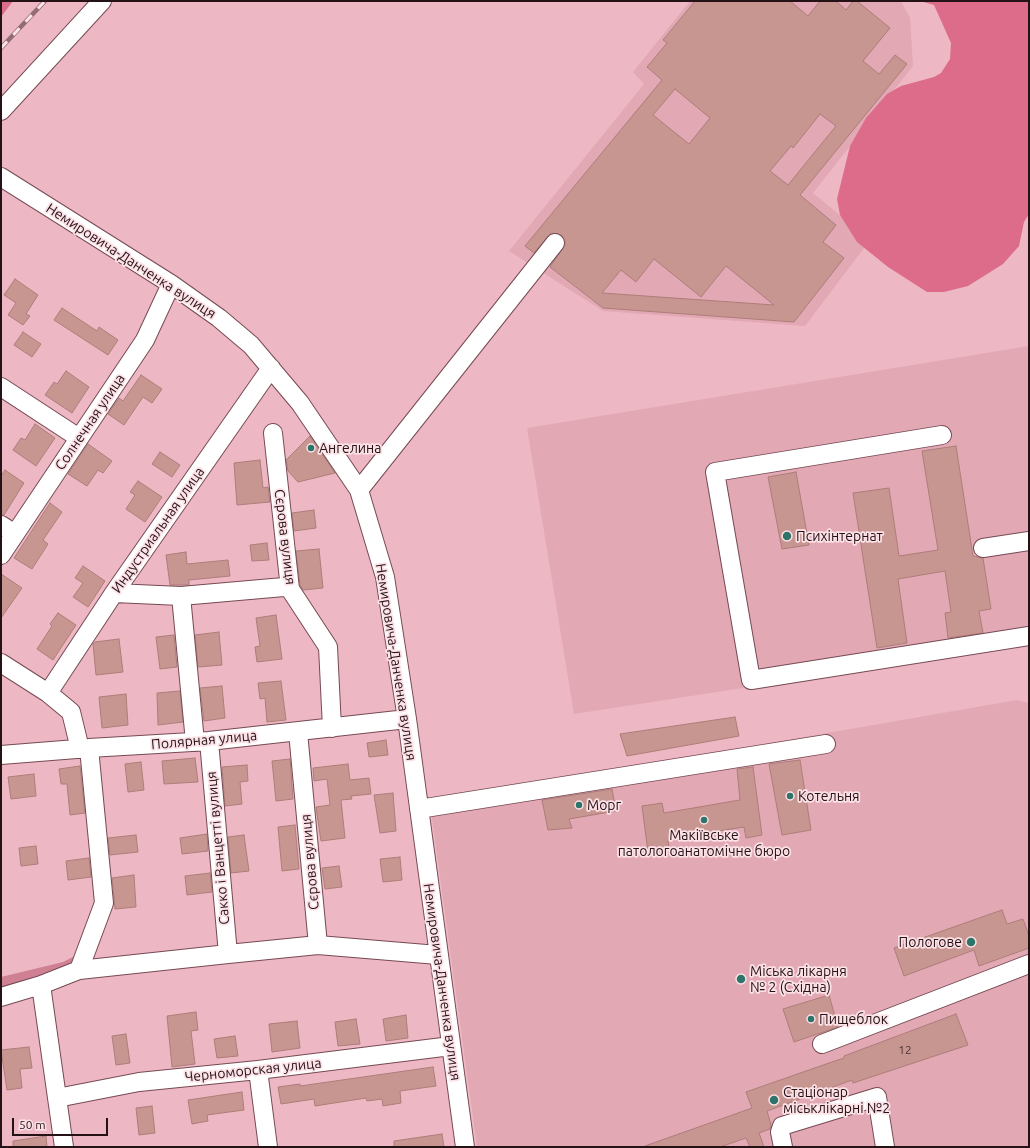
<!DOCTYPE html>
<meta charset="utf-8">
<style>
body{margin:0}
#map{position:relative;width:1030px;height:1148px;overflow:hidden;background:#edb8c3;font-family:Ubuntu,sans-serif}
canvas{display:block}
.frame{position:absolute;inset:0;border:2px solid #241217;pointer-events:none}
.scale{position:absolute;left:12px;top:1118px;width:96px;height:18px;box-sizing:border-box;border:2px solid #241217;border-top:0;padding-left:5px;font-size:12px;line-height:14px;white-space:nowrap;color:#241217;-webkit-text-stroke:3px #fce1e6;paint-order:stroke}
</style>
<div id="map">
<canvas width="1030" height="1148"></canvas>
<div class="frame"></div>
<div class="scale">50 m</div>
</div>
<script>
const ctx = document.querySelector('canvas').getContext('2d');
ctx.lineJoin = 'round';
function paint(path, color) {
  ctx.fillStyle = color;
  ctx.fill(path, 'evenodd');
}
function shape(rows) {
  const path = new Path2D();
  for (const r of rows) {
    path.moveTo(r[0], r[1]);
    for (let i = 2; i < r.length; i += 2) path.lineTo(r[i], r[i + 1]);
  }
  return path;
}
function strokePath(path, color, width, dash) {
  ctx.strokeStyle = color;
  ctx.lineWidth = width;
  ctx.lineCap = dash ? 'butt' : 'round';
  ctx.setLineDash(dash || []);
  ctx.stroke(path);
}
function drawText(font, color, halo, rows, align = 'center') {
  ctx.font = font + ' Ubuntu,sans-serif';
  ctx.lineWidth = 3.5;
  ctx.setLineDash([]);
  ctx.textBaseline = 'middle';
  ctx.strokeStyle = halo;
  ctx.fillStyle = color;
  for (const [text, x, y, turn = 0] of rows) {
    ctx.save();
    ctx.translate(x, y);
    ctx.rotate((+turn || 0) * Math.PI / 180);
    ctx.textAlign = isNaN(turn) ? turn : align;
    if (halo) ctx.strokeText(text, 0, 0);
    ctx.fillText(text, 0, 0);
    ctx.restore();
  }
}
const built = shape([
 [690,1,901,1,910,18,913,66,813,193,870,240,805,326,603,311,509,251,644,84,633,72],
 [1029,346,1029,644,574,714,527,428],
 [1017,700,1029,703,1029,1147,477,1147,431,811,448,799]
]);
const green = shape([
 [77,955,81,963,61,972,1,987,1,977,63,962]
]);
const forest = shape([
 [1,1,13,1,1,17],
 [920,1,1029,1,1029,214,1024,222,1019,246,1003,264,968,286,944,292,927,292,888,267,857,242,840,215,837,199,850,146,866,118,887,94,901,86,934,77,941,73,950,59,951,43,934,5]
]);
const building = shape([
 [695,1,790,1,808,16,820,1,836,1,846,10,853,1,857,1,890,28,863,61,879,74,895,55,907,64,800,195,836,225,823,242,844,258,794,322,603,308,550,267,565,245,565,240,561,235,551,233,534,253,525,246,662,80,647,67,667,43,663,40,695,1],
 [675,89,710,118,689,144,653,115,675,89],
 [820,114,836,126,788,185,770,171,791,146,793,148,820,114],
 [654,259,701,297,726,266,774,305,602,293,621,270,636,282,654,259],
 [15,279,38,295,26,314,30,316,23,325,8,315,16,303,4,295,15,279],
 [62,308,97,331,99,327,118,340,108,355,54,320,62,308],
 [23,332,41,344,32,357,14,345,23,332],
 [66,371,89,387,72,413,45,395,54,382,57,384,66,371],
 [141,375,162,389,152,403,143,397,124,425,108,414,119,398,123,401,141,375],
 [35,424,55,438,36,466,13,450,21,438,25,440,35,424],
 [310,436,335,473,298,482,288,471,286,460,310,436],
 [88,444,112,461,103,473,98,470,87,486,68,474,88,444],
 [956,446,973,556,983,558,991,609,979,611,983,633,948,638,945,613,951,612,945,571,898,579,907,643,877,648,853,493,889,488,899,556,938,550,922,451,956,446],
 [160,452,180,465,172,477,152,464,160,452],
 [260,460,263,488,268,487,270,502,237,505,234,463,260,460],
 [5,470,24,483,4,515,1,515,1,476,5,470],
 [796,472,809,545,782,549,768,477,796,472],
 [138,481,162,497,145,522,126,509,135,495,130,492,138,481],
 [50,503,62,512,43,540,48,544,32,569,14,558,50,503],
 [314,510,316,528,294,531,292,513,314,510],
 [267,543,269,560,252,561,250,545,267,543],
 [319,549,323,588,303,590,300,585,296,551,319,549],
 [186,552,187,564,228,560,230,576,189,580,189,585,170,585,166,555,186,552],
 [83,566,105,581,88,607,73,597,83,583,75,578,83,566],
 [1,574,22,588,1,618,1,574],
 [58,613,76,625,53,660,37,649,52,626,50,624,58,613],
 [276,615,282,659,257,662,255,647,260,646,256,618,276,615],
 [219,632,222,665,198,667,195,635,219,632],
 [174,635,177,667,160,669,156,637,174,635],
 [119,639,123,672,96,675,93,644,95,642,119,639],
 [281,681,286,720,267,722,265,698,260,699,258,683,281,681],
 [222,686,225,718,204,721,200,688,222,686],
 [180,691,183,722,158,725,157,693,180,691],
 [126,694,128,725,102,728,99,697,126,694],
 [735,717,739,736,627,756,620,734,735,717],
 [386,740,388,755,369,757,367,743,386,740],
 [195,758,198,782,164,784,162,761,195,758],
 [290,759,293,799,276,801,272,761,290,759],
 [800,760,811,830,782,835,769,764,800,760],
 [141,762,144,790,128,792,125,764,141,762],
 [348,764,350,780,369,778,371,794,351,796,352,799,341,800,345,838,321,841,316,807,330,805,327,779,314,781,313,768,348,764],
 [247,765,248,781,240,782,242,804,225,806,222,767,247,765],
 [80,766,85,813,70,815,67,784,61,784,59,769,80,766],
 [753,767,762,835,746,838,744,827,668,839,669,849,648,852,642,806,662,803,664,813,740,800,737,769,753,767],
 [34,774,36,796,11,799,8,777,34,774],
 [612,789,616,811,569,819,572,828,548,830,542,800,612,789],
 [393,793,396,831,380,833,374,795,393,793],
 [295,825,299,869,282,871,278,827,295,825],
 [207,834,208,851,182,854,180,838,207,834],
 [136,835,138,852,110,855,108,838,136,835],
 [244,835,249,871,231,873,228,837,244,835],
 [36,846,38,864,21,866,19,848,36,846],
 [400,857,402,880,383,882,380,859,400,857],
 [89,858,91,877,68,880,66,861,89,858],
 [339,866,342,887,325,889,322,868,339,866],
 [210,873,212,892,187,895,185,876,210,873],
 [134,875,136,907,115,909,112,878,134,875],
 [1002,910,1007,924,1023,919,1029,936,1029,948,979,966,974,950,904,976,894,948,1002,910],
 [829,995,838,1027,794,1042,783,1009,829,995],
 [196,1012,198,1030,191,1031,195,1064,172,1067,167,1016,196,1012],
 [956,1014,968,1045,853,1083,852,1080,767,1111,771,1125,770,1129,759,1133,764,1147,750,1147,746,1138,720,1147,646,1147,645,1146,752,1108,746,1092,829,1063,844,1058,844,1056,956,1014],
 [406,1015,408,1038,386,1041,383,1019,406,1015],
 [356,1019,360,1044,338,1046,335,1022,356,1019],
 [297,1021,300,1048,272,1052,269,1024,297,1021],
 [126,1034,130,1063,116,1065,112,1036,126,1034],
 [235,1036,238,1056,217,1058,214,1039,235,1036],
 [29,1047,32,1068,20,1069,22,1088,7,1090,1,1050,29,1047],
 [433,1067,436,1086,400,1091,401,1103,383,1106,382,1099,367,1101,366,1098,315,1106,314,1099,281,1104,278,1087,300,1084,300,1086,433,1067],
 [242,1092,244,1110,207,1115,208,1121,192,1124,188,1100,242,1092],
 [152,1106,155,1133,139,1135,136,1108,152,1106],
 [442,1134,444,1147,394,1147,394,1141,442,1134],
 [46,1136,47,1147,13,1147,13,1141,46,1136]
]);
const minor = shape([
 [1,111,102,1],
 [1,177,171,284,219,318,251,345,300,403,359,490,385,577,407,719,465,1147],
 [1,387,79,438],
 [273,433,290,589,328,647,332,728],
 [942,435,715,472,751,680,1029,636],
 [359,490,555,243],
 [1,525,15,534],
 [983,548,1029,541],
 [1,555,145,340,171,284],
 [114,593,181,596,195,742],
 [181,596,284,587,290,589],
 [1,663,48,693,71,712,80,749],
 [48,693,114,593,271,368],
 [298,732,318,945],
 [209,741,228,954],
 [1,755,89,748,209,741,407,719],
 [419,809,826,744],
 [79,970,104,903,89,748],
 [41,985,64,1147],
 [1,997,41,985,79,970,228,954,318,945,438,955],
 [822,1044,1029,964],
 [258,1070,268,1147],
 [57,1098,139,1082,258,1070,451,1046],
 [783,1147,780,1132,782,1126,877,1097,885,1147]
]);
const rail = shape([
 [1,48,45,1]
]);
const markers = [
 [311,448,4,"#2d746b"],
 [787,536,5,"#2d746b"],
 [790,796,4,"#2d746b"],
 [579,805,4,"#2d746b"],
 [704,820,4,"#2d746b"],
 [971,942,5,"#2d746b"],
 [741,979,5,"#2d746b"],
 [811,1019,4,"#2d746b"],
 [774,1100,5,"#2d746b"]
];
const numberNames = [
 ["12",905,1050]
];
const streetNames = [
 ["Немировича-Данченка вулиця",131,261,33],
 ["Солнечная улица",90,422,-56],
 ["Индустриальная улица",158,530,-55],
 ["Сєрова вулиця",285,537,83],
 ["Немировича-Данченка вулиця",396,662,81],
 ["Полярная улица",204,740,-5],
 ["Сакко і Ванцетті вулиця",218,848,-95],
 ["Сєрова вулиця",310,862,-95],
 ["Немировича-Данченка вулиця",442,982,82],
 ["Черноморская улица",253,1070,-6]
];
const poiNames = [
 ["Ангелина",319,448],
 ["Психінтернат",796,536],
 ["Котельня",798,796],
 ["Морг",587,805],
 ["Макіївське",704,835,"center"],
 ["патологоанатомічне бюро",704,851,"center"],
 ["Пологове",962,942,"right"],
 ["Міська лікарня",750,971],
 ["№ 2 (Східна)",750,987],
 ["Пищеблок",819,1019],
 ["Стаціонар",783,1092],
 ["міськлікарні №2",783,1108]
];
paint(built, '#e2a8b4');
paint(green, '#cf8093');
paint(forest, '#dc6c8a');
paint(building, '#c89691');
strokePath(building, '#ae7d79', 1);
strokePath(minor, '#764a54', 20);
strokePath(minor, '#fff', 18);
strokePath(rail, '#926d75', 4.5);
strokePath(rail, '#fce1e6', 3, [9]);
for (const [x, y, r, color] of markers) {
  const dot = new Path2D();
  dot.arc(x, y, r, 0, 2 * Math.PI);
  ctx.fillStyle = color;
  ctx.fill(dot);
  strokePath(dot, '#fce1e6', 1.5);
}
drawText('12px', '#4d3336', null, numberNames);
drawText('14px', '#241217', '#fce1e6', streetNames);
drawText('14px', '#241217', '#fce1e6', poiNames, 'left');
</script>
